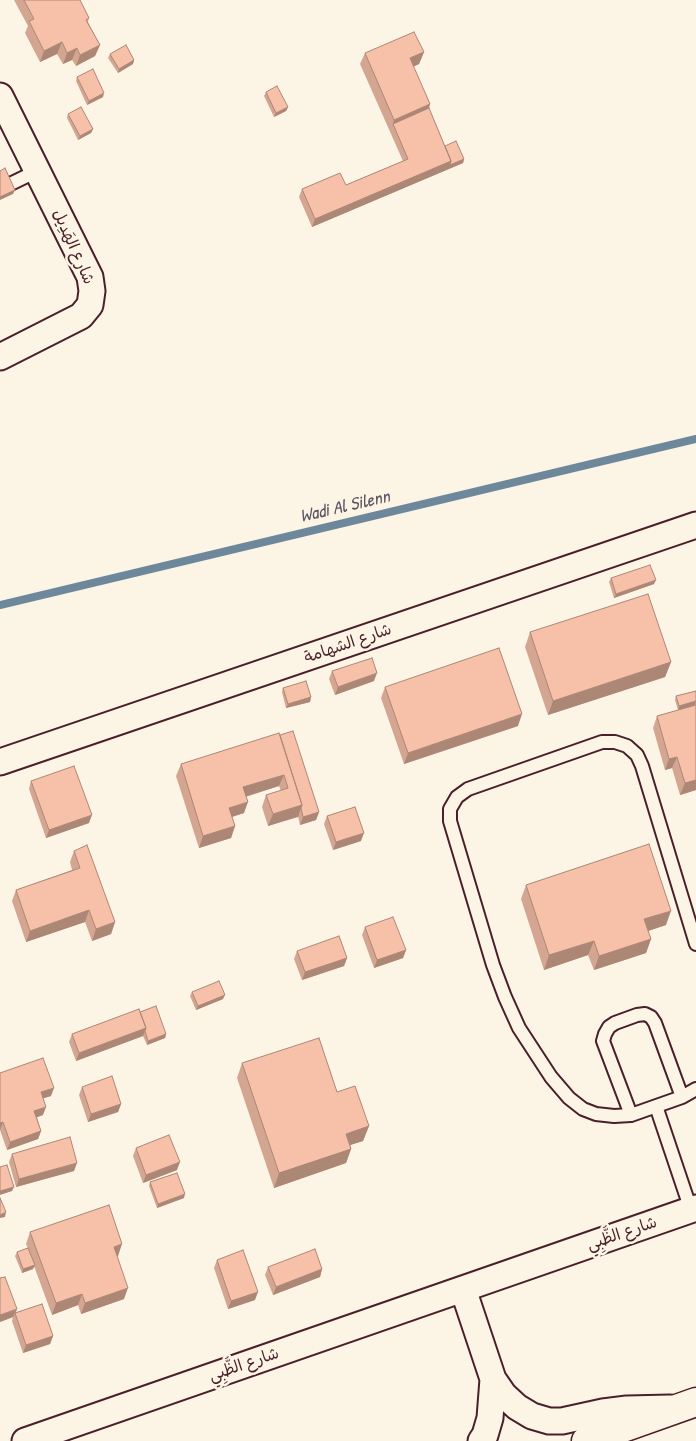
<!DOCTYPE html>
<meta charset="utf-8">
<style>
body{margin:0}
canvas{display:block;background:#fcf5e5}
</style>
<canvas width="696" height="1441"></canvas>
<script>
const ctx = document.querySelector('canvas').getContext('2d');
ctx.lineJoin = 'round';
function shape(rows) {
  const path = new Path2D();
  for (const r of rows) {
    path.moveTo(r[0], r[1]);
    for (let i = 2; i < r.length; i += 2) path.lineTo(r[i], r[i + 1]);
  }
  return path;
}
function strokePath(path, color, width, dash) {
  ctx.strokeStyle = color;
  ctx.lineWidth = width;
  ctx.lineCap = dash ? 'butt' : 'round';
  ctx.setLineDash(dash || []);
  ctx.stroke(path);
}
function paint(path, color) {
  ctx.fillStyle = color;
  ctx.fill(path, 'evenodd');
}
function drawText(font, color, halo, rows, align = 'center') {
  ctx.font = font + ' "Patrick Hand","Playpen Sans Arabic",sans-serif';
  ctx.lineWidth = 5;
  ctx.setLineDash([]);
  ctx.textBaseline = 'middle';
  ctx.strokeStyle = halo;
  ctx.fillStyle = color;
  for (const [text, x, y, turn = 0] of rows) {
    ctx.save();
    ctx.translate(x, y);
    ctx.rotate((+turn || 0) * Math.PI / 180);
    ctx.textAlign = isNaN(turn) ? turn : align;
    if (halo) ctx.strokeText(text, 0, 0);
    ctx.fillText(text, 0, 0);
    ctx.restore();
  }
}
const stream = shape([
 [0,605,696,439]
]);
const service = shape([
 [0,189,37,171],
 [696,944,642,766,637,755,627,746,615,742,602,742,468,789,457,797,450,809,450,821,493,965,505,997,519,1028,551,1077,569,1098,583,1109,596,1114,614,1116,631,1115,682,1097,696,1089],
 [656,1106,691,1210],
 [631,1115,603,1041,605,1034,609,1027,615,1023,637,1015,645,1014,651,1017,655,1023,682,1097]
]);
const minor = shape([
 [0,96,90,277,92,291,90,305,81,316,0,357],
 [0,762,696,525],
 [463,1289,493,1379,504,1395,517,1407,532,1416,549,1421,562,1421,603,1412,627,1409,670,1408],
 [25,1441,696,1208],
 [481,1441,485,1435,490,1418,493,1379]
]);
const primary = shape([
 [586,1441,696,1402]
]);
const wall = shape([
 [14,0,80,0,89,18,88,22,100,45,95,56,76,66,72,60,63,64,57,54,40,62,25,33,28,26],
 [424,52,419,64,413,67,430,104,429,108,445,146,464,159,463,163,312,227,299,197,302,189,346,185,403,161,360,64,365,53],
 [110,54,134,60,133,64,118,73,108,58],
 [77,77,103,97,87,105,76,81],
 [266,92,288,107,286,111,274,117,264,96],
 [68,114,93,129,91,133,78,140,67,118],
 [611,578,654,584,614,598,609,582],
 [530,632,671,662,665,677,548,715,525,647],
 [332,671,374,681,335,695,329,679],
 [385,687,518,726,404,764,381,698],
 [283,688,311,697,310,702,286,708,282,692],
 [696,691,696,790,680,795,672,768,665,770,653,728,657,716,695,705,678,710,675,700,676,696],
 [280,735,319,812,316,820,300,825,298,816,268,826,262,807,266,795,281,791,279,786,246,796,244,813,232,817,235,826,231,838,199,848,176,776,181,764],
 [31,781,89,823,46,838,29,789],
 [327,816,361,841,333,850,324,824],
 [74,851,115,922,111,934,92,941,85,922,26,942,12,901,16,890,72,870,70,862],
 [526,885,666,925,648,931,651,939,646,953,594,970,588,955,544,970,521,899],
 [365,927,406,950,403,958,374,968,362,935],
 [297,951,347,958,344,966,302,980,294,959],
 [192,992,223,999,196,1010,190,996],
 [140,1012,166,1034,165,1038,147,1045,143,1036,76,1061,69,1042,72,1034],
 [242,1063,337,1092,369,1126,363,1141,350,1145,351,1149,346,1163,274,1188,237,1078],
 [0,1073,51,1096,43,1098,43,1115,37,1117,41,1131,38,1139,7,1150,0,1130],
 [82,1087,121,1104,118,1112,88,1122,79,1095],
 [136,1148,177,1170,143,1183,133,1156],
 [12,1154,74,1171,16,1187,9,1162],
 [150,1182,184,1198,157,1208,149,1186],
 [30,1232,118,1256,117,1256,124,1299,81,1314,78,1305,52,1315,34,1266,33,1269,22,1273,15,1256,17,1252,28,1248,26,1244],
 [217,1260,255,1300,228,1309,214,1268],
 [268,1267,322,1269,320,1277,273,1295,265,1275],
 [17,1309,16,1313,53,1336,50,1344,23,1353,12,1321,13,1317,0,1322]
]);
const shadedWall = shape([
 [62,42,57,54,40,62,44,51],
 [100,45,95,56,76,66,80,55],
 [77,48,72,60,63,64,67,53],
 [424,52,419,64,406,70,410,58],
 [134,60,133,64,118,73,119,69],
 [104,93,103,97,87,105,89,101],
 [430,104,426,116,393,124,394,120],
 [288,107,286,111,274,117,276,113],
 [93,129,91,133,78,140,80,136],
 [464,159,463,163,312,227,315,219,451,161],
 [15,190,13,194,0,200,0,197],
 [656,580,654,584,614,598,616,594],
 [671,662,665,677,548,715,553,701],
 [377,673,374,681,335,695,338,687],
 [311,697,310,702,286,708,288,704],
 [696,701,695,705,678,710,679,706],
 [522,714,518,726,404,764,408,753],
 [677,757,672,768,665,770,669,759],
 [284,775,279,786,239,799,243,787],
 [696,780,696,790,680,795,685,783],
 [248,802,244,813,225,819,229,808],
 [302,805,298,817,268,826,273,814],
 [319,812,316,820,300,825,303,817],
 [92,815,89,823,46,838,49,830],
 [235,826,231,838,199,848,203,836],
 [364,833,361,841,333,850,336,842],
 [89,910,85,922,26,942,30,931],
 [671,911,666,925,639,934,644,919],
 [115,922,111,934,92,941,96,929],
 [651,939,646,953,594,970,599,956],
 [594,941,588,955,544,970,549,955],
 [406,950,403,958,374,968,377,960],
 [347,958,344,966,302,980,305,972],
 [225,995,223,999,196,1010,198,1006],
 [146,1028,143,1036,76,1061,79,1053],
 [166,1034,165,1038,147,1045,148,1041],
 [54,1088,51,1096,38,1100,41,1092],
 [121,1104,118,1112,88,1122,91,1114],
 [46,1107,43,1115,32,1119,34,1111],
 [3,1122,0,1130,0,1123],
 [369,1126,363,1141,341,1148,346,1134],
 [41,1131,38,1139,7,1150,10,1142],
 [351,1149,346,1163,274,1188,279,1173],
 [180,1162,177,1170,143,1183,146,1175],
 [77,1163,74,1171,16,1187,19,1179],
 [14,1187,12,1191,0,1195,0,1191],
 [185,1194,184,1198,157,1208,158,1204],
 [6,1212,5,1217,0,1218,0,1215],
 [122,1244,118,1256,109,1258,114,1247],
 [35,1265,33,1269,22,1273,23,1269],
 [322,1269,320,1277,273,1295,276,1287],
 [128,1288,124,1299,81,1314,85,1303],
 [258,1292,255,1300,228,1309,231,1301],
 [82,1294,78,1305,52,1315,56,1303],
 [17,1309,13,1317,0,1322,0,1315],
 [53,1336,50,1344,23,1353,26,1345]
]);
const building = shape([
 [24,0,80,0,89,18,86,20,100,45,80,55,77,48,67,53,62,42,44,51,29,21,34,19,24,0],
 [414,32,424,52,410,58,430,104,394,120,365,53,414,32],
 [126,45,134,60,119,69,110,54,126,45],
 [93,69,104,93,89,101,77,77,93,69],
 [277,86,288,107,276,113,266,92,277,86],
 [81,107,93,129,80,136,68,114,81,107],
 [429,108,451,161,315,219,302,189,340,173,346,185,408,159,393,124,429,108],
 [456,141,464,159,450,165,451,161,445,146,456,141],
 [5,168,15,190,0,197,0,171,5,168],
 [650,565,656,580,616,594,611,578,650,565],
 [648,594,671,662,553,701,530,632,648,594],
 [499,648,522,714,408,753,385,687,499,648],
 [372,658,377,673,338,687,332,671,372,658],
 [306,681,311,697,288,704,283,688,306,681],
 [696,691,696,701,679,706,676,696,696,691],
 [696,705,696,780,685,783,677,757,669,759,657,716,696,705],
 [293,731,319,812,303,817,301,808,302,805,280,735,293,731],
 [279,733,302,805,273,814,266,795,288,788,284,775,243,787,248,802,229,808,235,826,203,836,181,764,279,733],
 [74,766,92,815,49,830,31,781,74,766],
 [355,807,364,833,336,842,327,816,355,807],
 [649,844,671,911,644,919,651,939,599,956,594,941,549,955,526,885,649,844],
 [87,845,115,922,96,929,89,910,30,931,16,890,80,868,74,851,87,845],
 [393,917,406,950,377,960,365,927,393,917],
 [339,936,347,958,305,972,297,951,339,936],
 [219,981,225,995,198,1006,192,992,219,981],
 [156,1006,166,1034,148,1041,145,1031,146,1028,140,1012,156,1006],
 [139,1009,146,1028,79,1053,72,1034,139,1009],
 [319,1038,337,1092,355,1086,369,1126,346,1134,351,1149,279,1173,242,1063,319,1038],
 [43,1058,54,1088,41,1092,46,1107,34,1111,41,1131,10,1142,3,1122,0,1123,0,1073,43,1058],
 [112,1076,121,1104,91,1114,82,1087,112,1076],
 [169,1135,180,1162,146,1175,136,1148,169,1135],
 [70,1137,77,1163,19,1179,12,1154,70,1137],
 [7,1165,14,1187,0,1191,0,1167,7,1165],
 [177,1173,185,1194,158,1204,150,1182,177,1173],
 [0,1198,6,1212,0,1215,0,1198],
 [109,1205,122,1244,114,1247,128,1288,85,1303,82,1294,56,1303,30,1232,109,1205],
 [28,1248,35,1265,23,1269,17,1252,28,1248],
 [315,1249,322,1269,276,1287,268,1267,315,1249],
 [243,1250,258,1292,231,1301,217,1260,243,1250],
 [5,1277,17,1309,0,1315,0,1278,5,1277],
 [42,1304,53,1336,26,1345,15,1313,42,1304]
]);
const streetNames = [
 ["شارع الهَدِيل",73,247,66],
 ["شارع الشهامة",348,644,-19],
 ["شارع الظَّبِي",622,1234,-19],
 ["شارع الظَّبِي",244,1365,-19]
];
const waterNames = [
 ["Wadi Al Silenn",345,507,-13]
];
strokePath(stream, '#6d889a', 8);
strokePath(service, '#4a1f2b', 16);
strokePath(minor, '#4a1f2b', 29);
strokePath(primary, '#4a1f2b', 31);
strokePath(service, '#fcf5e5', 12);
strokePath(minor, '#fcf5e5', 25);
strokePath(primary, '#fcf5e5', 28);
paint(wall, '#d4a691');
paint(shadedWall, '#ad8776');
paint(building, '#f7c1a9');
strokePath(building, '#ad8776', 1);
drawText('16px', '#4a1f2b', '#fcf5e5', streetNames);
drawText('italic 18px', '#5b5462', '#fcf5e5', waterNames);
</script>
